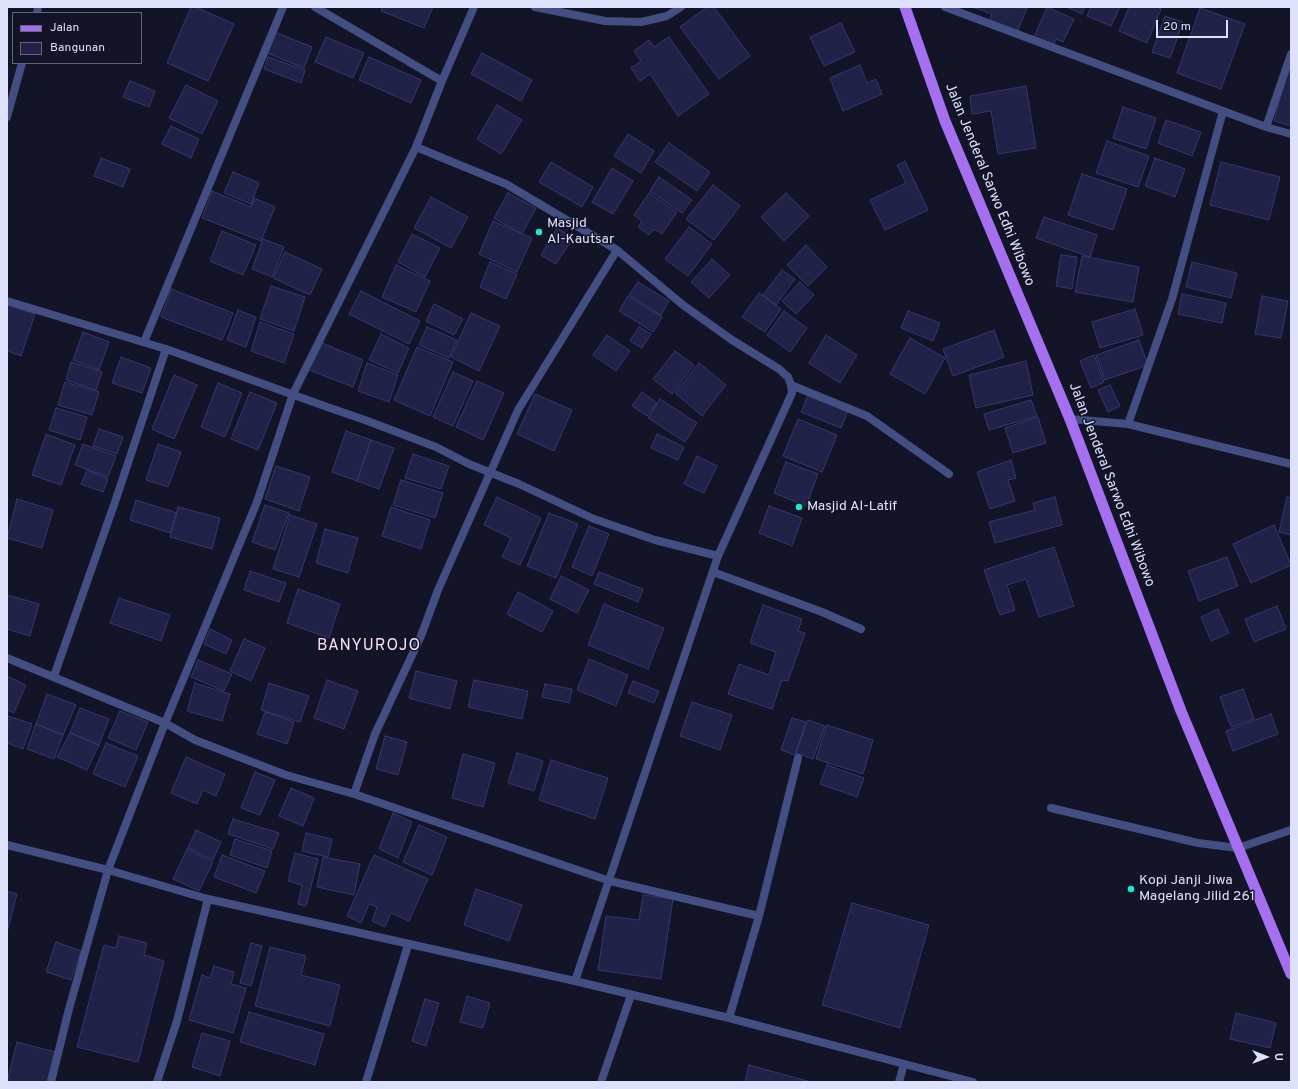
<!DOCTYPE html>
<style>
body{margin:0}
#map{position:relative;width:1298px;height:1089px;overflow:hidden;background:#131428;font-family:Overpass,sans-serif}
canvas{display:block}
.frame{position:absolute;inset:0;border:8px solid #dee1fc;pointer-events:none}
.legend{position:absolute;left:12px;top:12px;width:130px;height:52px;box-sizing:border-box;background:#131428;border:1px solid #64667d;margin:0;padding:5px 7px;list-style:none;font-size:12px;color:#dee1fc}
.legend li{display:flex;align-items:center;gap:8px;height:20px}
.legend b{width:20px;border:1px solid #64667d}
.north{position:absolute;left:1246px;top:1037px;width:40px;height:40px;-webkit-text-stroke:3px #131428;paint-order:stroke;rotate:90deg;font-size:11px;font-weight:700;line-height:16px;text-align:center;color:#dee1fc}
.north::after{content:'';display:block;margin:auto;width:14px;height:18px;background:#dee1fc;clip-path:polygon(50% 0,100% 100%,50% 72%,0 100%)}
.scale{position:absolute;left:1156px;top:20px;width:72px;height:18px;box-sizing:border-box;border:2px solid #dee1fc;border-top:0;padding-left:5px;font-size:12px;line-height:14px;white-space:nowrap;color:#dee1fc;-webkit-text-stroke:3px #131428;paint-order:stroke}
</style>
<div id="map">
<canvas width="1298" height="1089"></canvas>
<div class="frame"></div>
<ul class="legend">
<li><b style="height:5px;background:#a470f0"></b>Jalan</li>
<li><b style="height:11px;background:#212247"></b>Bangunan</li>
</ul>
<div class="north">U</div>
<div class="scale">20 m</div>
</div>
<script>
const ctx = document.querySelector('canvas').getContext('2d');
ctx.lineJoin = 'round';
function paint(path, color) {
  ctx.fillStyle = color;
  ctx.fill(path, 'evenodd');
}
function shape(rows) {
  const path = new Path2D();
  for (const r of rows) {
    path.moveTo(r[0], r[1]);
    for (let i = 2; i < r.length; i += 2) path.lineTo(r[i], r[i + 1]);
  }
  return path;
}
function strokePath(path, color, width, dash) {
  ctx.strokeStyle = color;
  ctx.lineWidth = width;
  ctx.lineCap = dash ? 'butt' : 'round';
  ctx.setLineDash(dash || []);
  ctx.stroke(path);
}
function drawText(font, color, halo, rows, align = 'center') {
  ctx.font = font + ' Overpass,sans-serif';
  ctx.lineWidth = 3;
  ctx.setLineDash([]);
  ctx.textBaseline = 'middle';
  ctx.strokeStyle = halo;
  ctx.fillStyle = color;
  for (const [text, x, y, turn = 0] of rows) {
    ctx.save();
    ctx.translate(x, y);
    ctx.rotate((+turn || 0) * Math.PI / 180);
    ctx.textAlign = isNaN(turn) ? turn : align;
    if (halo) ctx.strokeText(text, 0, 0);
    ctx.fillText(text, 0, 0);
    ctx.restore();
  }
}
const building = shape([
 [191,7,196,7,234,24,208,81,167,63,191,7],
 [383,7,433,7,424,28,381,11,383,7],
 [707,7,714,7,750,56,719,79,680,27,707,7],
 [1047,7,1074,19,1063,42,1056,39,1053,46,1034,37,1047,7],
 [1066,7,1085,7,1082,14,1066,7],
 [1091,7,1120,7,1111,26,1087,16,1091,7],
 [1129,7,1156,7,1161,9,1147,43,1119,31,1129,7],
 [975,8,976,7,1027,8,1017,32,989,22,992,14,975,8],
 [1200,8,1245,24,1221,89,1177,73,1200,8],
 [1165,16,1183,22,1170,58,1152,52,1165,16],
 [841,23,855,52,824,66,810,37,841,23],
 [275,32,312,47,304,68,267,53,275,32],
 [326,37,364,53,353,78,315,62,326,37],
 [669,37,709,94,678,116,650,74,640,81,631,68,641,61,634,51,649,40,654,47,669,37],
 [482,53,532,80,521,101,471,74,482,53],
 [268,57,305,70,301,83,264,69,268,57],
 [369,57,421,80,411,103,359,80,369,57],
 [860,65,867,83,876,79,882,94,843,111,830,78,860,65],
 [1289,66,1291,67,1291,126,1274,121,1289,66],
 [130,81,155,91,149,107,123,97,130,81],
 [186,85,218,101,202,134,169,118,186,85],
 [1026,86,1036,148,998,154,991,111,972,114,970,96,1026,86],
 [497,105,522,120,501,154,477,139,497,105],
 [1123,107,1156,118,1146,149,1113,138,1123,107],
 [1166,120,1201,132,1192,156,1158,143,1166,120],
 [171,126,199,139,191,158,162,144,171,126],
 [628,134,654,151,641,173,614,156,628,134],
 [1107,141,1149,156,1138,187,1096,173,1107,141],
 [669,143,710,172,697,191,655,162,669,143],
 [101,158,130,169,123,187,94,176,101,158],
 [1155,158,1185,169,1175,197,1145,186,1155,158],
 [905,161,928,210,885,230,870,200,906,183,897,165,905,161],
 [551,162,593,187,582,207,539,182,551,162],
 [1221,162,1280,177,1269,220,1210,205,1221,162],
 [612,168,633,181,613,214,592,202,612,168],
 [233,172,259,183,251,204,224,193,233,172],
 [1082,174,1127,189,1113,230,1068,215,1082,174],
 [659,177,692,200,682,213,650,191,659,177],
 [713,185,740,206,714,240,686,219,713,185],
 [212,191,251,207,254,198,275,207,261,241,202,218,212,191],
 [508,193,536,208,522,234,494,218,508,193],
 [649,193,677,212,662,234,654,229,649,235,638,227,642,221,634,215,649,193],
 [786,193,809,216,784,241,761,217,786,193],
 [431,197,468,217,451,248,414,228,431,197],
 [1044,217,1097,235,1090,257,1036,238,1044,217],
 [493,221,532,238,517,272,479,254,493,221],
 [689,227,712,244,688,276,665,259,689,227],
 [557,228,573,238,556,264,541,255,557,228],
 [222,231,256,245,243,275,210,261,222,231],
 [412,234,440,248,425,277,398,262,412,234],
 [263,239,284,247,272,277,252,269,263,239],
 [806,245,827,267,808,286,787,265,806,245],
 [285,252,322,269,310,295,273,278,285,252],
 [1061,255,1077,257,1072,289,1056,286,1061,255],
 [1082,256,1139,267,1133,302,1075,292,1082,256],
 [712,259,730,275,709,298,691,282,712,259],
 [490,262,517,274,506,299,480,287,490,262],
 [1192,262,1237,273,1231,298,1186,287,1192,262],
 [396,265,430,281,416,312,382,297,396,265],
 [782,270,795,279,776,305,763,295,782,270],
 [638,282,669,301,661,315,629,295,638,282],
 [800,282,814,295,796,314,782,301,800,282],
 [271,286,305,297,294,331,260,319,271,286],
 [171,289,233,313,222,340,161,317,171,289],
 [361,291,420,321,409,344,349,314,361,291],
 [759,293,781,309,765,332,742,317,759,293],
 [1182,294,1226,303,1222,323,1178,314,1182,294],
 [628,296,662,317,653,332,619,311,628,296],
 [1262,296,1288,301,1281,338,1255,334,1262,296],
 [434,304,463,319,454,335,426,321,434,304],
 [7,305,35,314,21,356,7,351,7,305],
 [1135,309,1143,335,1100,348,1092,322,1135,309],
 [238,310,256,317,246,347,227,340,238,310],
 [784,311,807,328,790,352,767,335,784,311],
 [908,311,940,323,933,341,901,328,908,311],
 [471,313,500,326,479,371,451,357,471,313],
 [260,322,294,334,284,363,251,351,260,322],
 [427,327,457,340,449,358,419,345,427,327],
 [639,327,651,334,642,348,630,341,639,327],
 [994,330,1004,357,953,376,943,349,994,330],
 [83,332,109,342,99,370,73,360,83,332],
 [381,334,409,348,398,373,369,360,381,334],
 [607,335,630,351,616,371,593,355,607,335],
 [826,335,857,355,840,383,809,363,826,335],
 [910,338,945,358,925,394,890,374,910,338],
 [1139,340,1148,365,1105,380,1096,355,1139,340],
 [320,342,363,360,353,387,309,370,320,342],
 [417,347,453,362,430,416,394,400,417,347],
 [675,351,694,365,672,394,653,379,675,351],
 [1094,355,1104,382,1091,388,1080,361,1094,355],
 [121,357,151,368,142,393,112,383,121,357],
 [1026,361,1033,395,976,408,969,375,1026,361],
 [71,362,102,372,96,390,66,380,71,362],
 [367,363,398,375,389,402,358,391,367,363],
 [699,363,726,385,702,416,675,393,699,363],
 [453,372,473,381,453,426,433,417,453,372],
 [174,375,197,385,174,439,152,429,174,375],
 [477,381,504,393,483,440,456,427,477,381],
 [65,382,99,392,92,415,58,405,65,382],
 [218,383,242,393,225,437,201,427,218,383],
 [1110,385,1120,406,1108,412,1098,390,1110,385],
 [250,392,277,403,258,450,231,439,250,392],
 [642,392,657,403,647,416,632,406,642,392],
 [535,394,572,410,554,451,517,434,535,394],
 [808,395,848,411,841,428,801,412,808,395],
 [660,399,697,423,685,442,648,418,660,399],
 [1031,400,1037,416,989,430,984,414,1031,400],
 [56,408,87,417,80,440,49,430,56,408],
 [1038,417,1046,443,1013,453,1005,428,1038,417],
 [798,419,837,435,822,472,783,456,798,419],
 [99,429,123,437,117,454,93,446,99,429],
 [346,431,371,440,357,481,332,472,346,431],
 [46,434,75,445,61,485,32,475,46,434],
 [657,434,684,447,678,460,651,448,657,434],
 [371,440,394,448,379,489,357,481,371,440],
 [83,444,116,456,108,477,75,465,83,444],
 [158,444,181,452,168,487,146,480,158,444],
 [413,454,449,466,441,489,405,478,413,454],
 [697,456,717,466,704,493,684,484,697,456],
 [1011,460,1016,478,1008,480,1015,501,990,509,977,472,1011,460],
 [786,462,818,474,806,506,774,493,786,462],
 [276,466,310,477,299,511,265,499,276,466],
 [87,470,108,479,103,492,81,484,87,470],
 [401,480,443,493,435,518,393,505,401,480],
 [497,497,541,518,520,565,502,557,511,538,484,525,497,497],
 [1055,497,1062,525,995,543,989,522,1035,510,1033,503,1055,497],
 [1287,497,1291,498,1291,535,1279,532,1287,497],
 [17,499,53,510,42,548,7,538,17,499],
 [136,500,177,513,170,533,130,520,136,500],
 [265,505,289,513,275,550,252,542,265,505],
 [769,506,802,518,792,546,759,533,769,506],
 [178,507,220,518,212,549,170,537,178,507],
 [391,507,430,520,421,549,382,536,391,507],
 [549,513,578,524,556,578,527,566,549,513],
 [290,515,317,524,299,577,273,569,290,515],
 [1274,525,1291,565,1251,583,1233,544,1274,525],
 [589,526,609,534,592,576,572,567,589,526],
 [325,529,358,538,348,573,316,563,325,529],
 [1054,547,1074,606,1039,617,1026,579,1007,585,1015,610,1000,615,984,570,1054,547],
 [1227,557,1238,586,1199,601,1188,571,1227,557],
 [250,571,286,583,279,602,244,590,250,571],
 [599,572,643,589,638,602,594,584,599,572],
 [561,576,589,590,577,613,550,599,561,576],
 [298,589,340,604,329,638,287,623,298,589],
 [518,592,553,611,542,632,507,614,518,592],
 [7,595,39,604,30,636,7,629,7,595],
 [119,598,170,615,161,641,110,623,119,598],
 [604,604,664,628,648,669,588,645,604,604],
 [763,605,802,619,798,631,805,633,788,681,782,680,772,709,728,694,739,664,769,675,776,652,750,643,763,605],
 [1277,606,1286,629,1254,642,1245,619,1277,606],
 [1218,609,1229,633,1211,641,1201,617,1218,609],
 [210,629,232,640,226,654,204,644,210,629],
 [244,639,265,648,251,681,230,671,244,639],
 [589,659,628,675,616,706,577,690,589,659],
 [198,660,232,674,224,691,191,677,198,660],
 [416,671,457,681,450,709,409,698,416,671],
 [7,676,26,685,14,713,7,710,7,676],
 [327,680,358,691,344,729,314,718,327,680],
 [474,680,528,691,522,719,468,707,474,680],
 [633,681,659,691,654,703,628,693,633,681],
 [195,683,230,694,222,721,187,711,195,683],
 [269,683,309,696,300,722,261,710,269,683],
 [545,684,572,689,569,703,542,697,545,684],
 [1243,689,1254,719,1231,727,1220,697,1243,689],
 [47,694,76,705,63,735,36,724,47,694],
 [692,702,732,715,720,750,680,736,692,702],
 [80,708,109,719,99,745,70,733,80,708],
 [120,711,148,722,136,750,108,738,120,711],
 [265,712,294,722,287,744,257,734,265,712],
 [1271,714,1278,734,1233,751,1226,731,1271,714],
 [8,716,32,724,23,749,7,743,8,716],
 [792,718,806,722,795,755,781,750,792,718],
 [808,720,825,726,813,759,796,753,808,720],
 [36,724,63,735,54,759,27,749,36,724],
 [827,725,873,740,863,774,816,759,827,725],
 [70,733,99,745,87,770,57,757,70,733],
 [385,736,407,742,398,775,376,769,385,736],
 [106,743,138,756,125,787,93,774,106,743],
 [517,753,543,761,534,791,508,783,517,753],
 [463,754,495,763,483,807,452,798,463,754],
 [186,757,225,774,216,796,203,790,197,804,171,793,186,757],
 [551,760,608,778,595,819,539,800,551,760],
 [827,765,864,778,857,797,820,784,827,765],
 [255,772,275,780,260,815,241,808,255,772],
 [291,788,314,798,303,826,279,816,291,788],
 [393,813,412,822,398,858,379,849,393,813],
 [233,819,279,833,273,849,228,834,233,819],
 [419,825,447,837,432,875,403,862,419,825],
 [196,830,221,842,213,860,188,848,196,830],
 [306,833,332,839,328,857,302,851,306,833],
 [235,839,272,851,267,868,230,855,235,839],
 [187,849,213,862,199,891,173,879,187,849],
 [295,853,318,859,306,906,298,904,302,885,288,881,295,853],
 [222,855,265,871,256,893,214,877,222,855],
 [374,855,428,879,409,921,391,913,385,927,372,921,377,907,369,904,361,923,347,916,374,855],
 [323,857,360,864,354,895,317,887,323,857],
 [476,889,522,905,509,941,464,925,476,889],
 [7,891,17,894,8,929,7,929,7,891],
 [643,895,673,899,661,979,598,970,606,916,639,920,643,895],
 [852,903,929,925,900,1028,822,1005,852,903],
 [119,936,147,943,144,955,164,961,138,1062,77,1047,104,945,116,948,119,936],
 [56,942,81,951,71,980,46,972,56,942],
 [251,943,262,946,251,986,240,983,251,943],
 [270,947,306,956,301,975,340,985,330,1026,255,1006,270,947],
 [214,966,234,972,231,984,246,988,233,1033,189,1020,202,975,210,978,214,966],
 [467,996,490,1003,483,1028,460,1022,467,996],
 [425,999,439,1003,426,1046,412,1041,425,999],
 [249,1012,324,1034,315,1065,240,1042,249,1012],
 [1236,1013,1276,1023,1270,1048,1230,1039,1236,1013],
 [202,1033,230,1041,220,1076,192,1067,202,1033],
 [17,1042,55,1052,47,1082,7,1082,17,1042],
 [749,1065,811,1082,745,1082,749,1065]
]);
const service = shape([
 [1051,808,1198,843,1238,848]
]);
const minor = shape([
 [315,7,442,81],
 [535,7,605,21,641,22,667,16,681,7],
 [945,7,1223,111,1266,127,1291,134],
 [37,13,38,7],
 [7,117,22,63],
 [1266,127,1291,54],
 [416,147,506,184,617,250,683,305,732,340,779,369,788,377,791,385,792,393,718,556,575,981],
 [7,301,166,349,330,408,365,420,436,447,469,464,519,484,594,519,655,540,718,556],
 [144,342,283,7],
 [791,385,867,416,949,474],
 [1070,419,1128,424,1291,464],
 [1128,424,1172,299,1223,111],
 [713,572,822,612,861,629],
 [7,658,165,723,195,740,286,775,354,794,375,734,421,636,438,590,518,410,617,250],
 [54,676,116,499,166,349],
 [354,794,610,881,759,916],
 [7,845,108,870,208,899,575,981,729,1018,973,1082],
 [1238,848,1291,830],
 [729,1018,759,916,798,758],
 [51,1082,69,1009,108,870,165,723,257,502,293,394,416,147,442,81,474,7],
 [157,1082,177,1021,208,899],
 [366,1082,408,945],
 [601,1082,631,995],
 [899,1082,904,1064]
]);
const primary = shape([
 [905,7,945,121,1070,419,1181,711,1291,974]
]);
const markers = [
 [539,232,4,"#1ee7cf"],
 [799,507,4,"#1ee7cf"],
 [1131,889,4,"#1ee7cf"]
];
const streetNames = [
 ["Jalan Jenderal Sarwo Edhi Wibowo",989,185,68],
 ["Jalan Jenderal Sarwo Edhi Wibowo",1111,485,69]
];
const poiNames = [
 ["Masjid",547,224],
 ["Al-Kautsar",547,240],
 ["Masjid Al-Latif",807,507],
 ["Kopi Janji Jiwa",1139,881],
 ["Magelang Jilid 261",1139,897]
];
const quarterNames = [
 ["BANYUROJO",369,647]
];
paint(building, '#212247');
strokePath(building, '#363771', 1);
strokePath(service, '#434f82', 8);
strokePath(minor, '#434f82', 8);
strokePath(primary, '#a470f0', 11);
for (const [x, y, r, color] of markers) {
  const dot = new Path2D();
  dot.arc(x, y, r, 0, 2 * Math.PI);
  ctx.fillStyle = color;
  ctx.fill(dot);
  strokePath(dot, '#131428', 1.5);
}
drawText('14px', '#dee1fc', '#131428', streetNames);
drawText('14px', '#dee1fc', '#131428', poiNames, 'left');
ctx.letterSpacing = '1px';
drawText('16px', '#fce0f8', '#131428', quarterNames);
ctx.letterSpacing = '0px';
</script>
